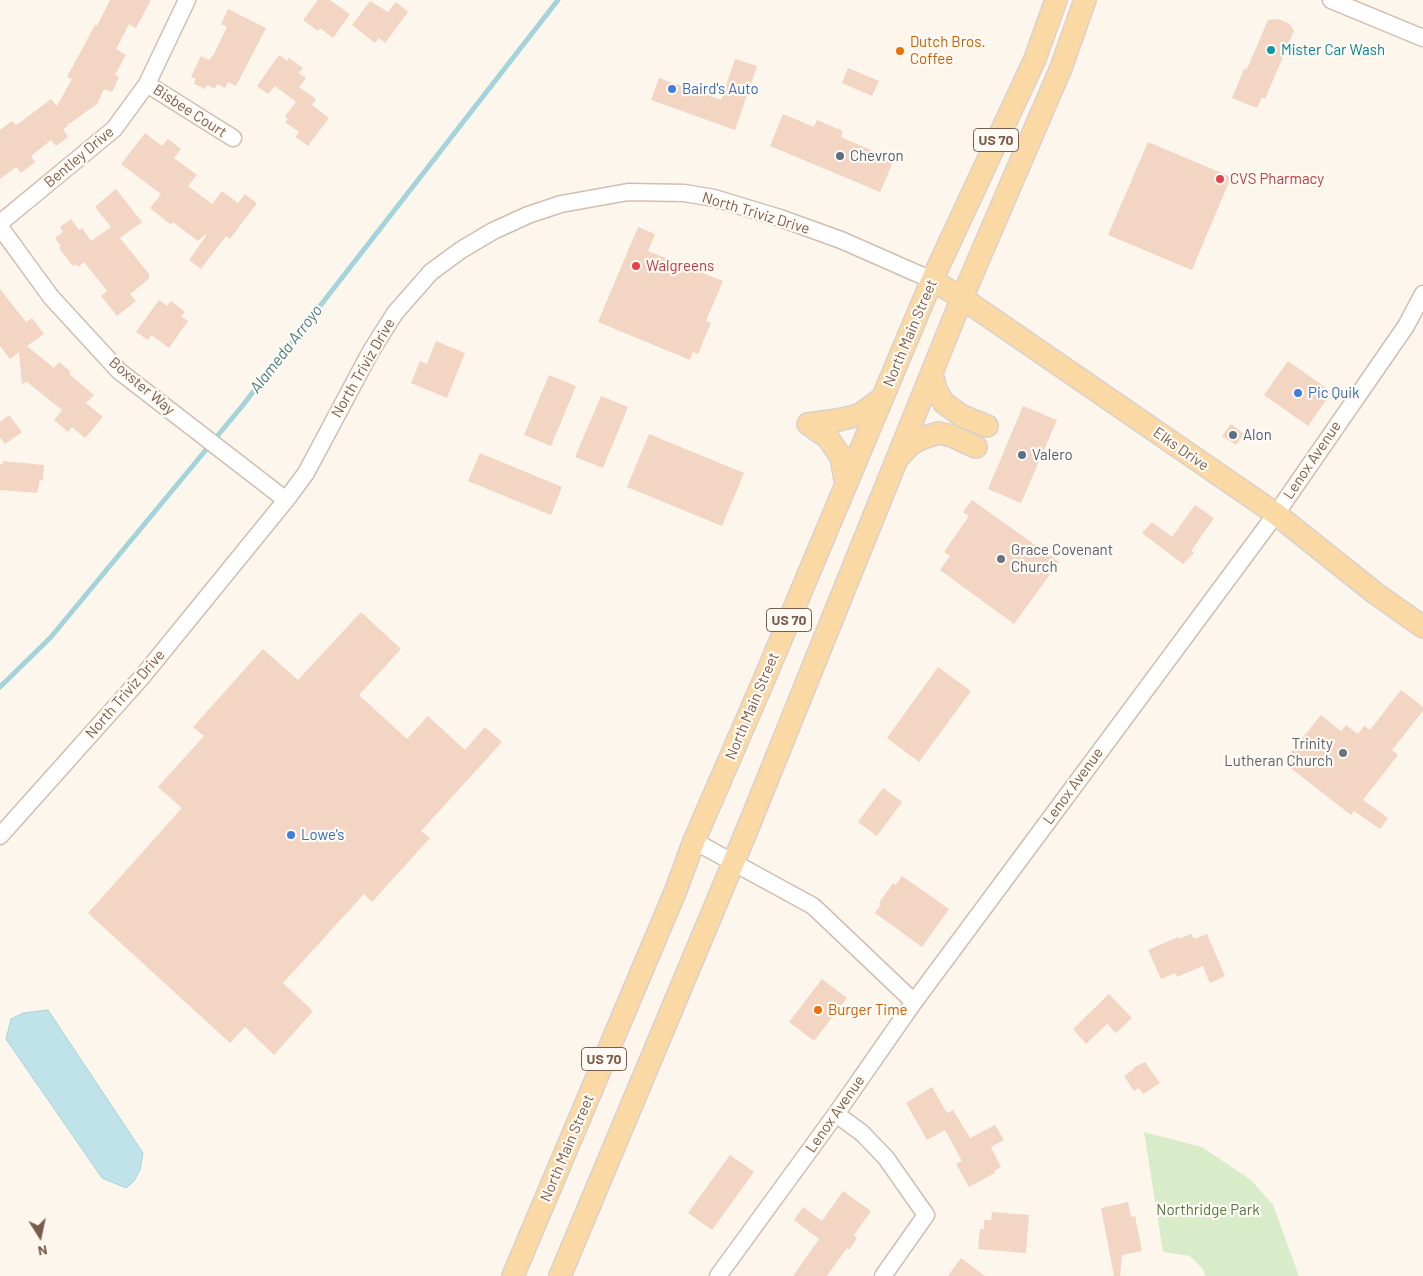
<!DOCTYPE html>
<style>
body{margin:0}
#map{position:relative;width:1423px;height:1276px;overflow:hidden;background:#fdf6ec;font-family:Barlow,sans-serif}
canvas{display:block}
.north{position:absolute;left:15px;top:1211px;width:50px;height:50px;-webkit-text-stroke:4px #fffaf3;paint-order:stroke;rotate:170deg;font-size:14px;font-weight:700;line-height:20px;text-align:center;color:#7a5c4d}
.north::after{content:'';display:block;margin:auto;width:18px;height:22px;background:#7a5c4d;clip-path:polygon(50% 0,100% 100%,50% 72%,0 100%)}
</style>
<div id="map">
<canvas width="1423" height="1276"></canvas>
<div class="north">N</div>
</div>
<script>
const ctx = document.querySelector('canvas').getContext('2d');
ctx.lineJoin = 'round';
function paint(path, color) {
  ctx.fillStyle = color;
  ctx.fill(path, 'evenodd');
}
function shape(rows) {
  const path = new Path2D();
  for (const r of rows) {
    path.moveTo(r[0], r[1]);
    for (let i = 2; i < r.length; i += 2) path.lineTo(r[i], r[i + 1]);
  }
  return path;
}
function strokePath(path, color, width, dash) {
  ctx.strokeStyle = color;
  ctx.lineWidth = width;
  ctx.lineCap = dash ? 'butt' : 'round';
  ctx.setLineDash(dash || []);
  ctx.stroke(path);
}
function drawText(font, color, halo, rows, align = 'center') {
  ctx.font = font + ' Barlow,sans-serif';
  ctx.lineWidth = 4.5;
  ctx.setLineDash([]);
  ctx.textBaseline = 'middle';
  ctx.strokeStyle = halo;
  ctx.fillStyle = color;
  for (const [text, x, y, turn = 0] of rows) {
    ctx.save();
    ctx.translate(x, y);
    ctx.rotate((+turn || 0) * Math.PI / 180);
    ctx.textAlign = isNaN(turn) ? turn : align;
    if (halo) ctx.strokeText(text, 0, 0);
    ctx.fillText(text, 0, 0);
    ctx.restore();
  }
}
const green = shape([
 [1144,1132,1202,1147,1251,1180,1273,1205,1299,1276,1206,1276,1202,1268,1190,1256,1163,1252]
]);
const water = shape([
 [48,1010,143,1153,140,1170,134,1181,126,1188,102,1178,6,1039,11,1019,23,1013,48,1010]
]);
const stream = shape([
 [0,687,51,637,243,405,558,0]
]);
const building = shape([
 [110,0,151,0,136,28,129,24,116,49,126,55,115,75,119,77,112,92,104,89,97,104,69,124,66,124,68,126,63,129,68,137,56,146,51,140,31,156,35,162,21,173,16,167,0,179,0,130,12,121,16,125,22,121,51,99,57,106,72,79,67,77,95,25,97,26],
 [318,0,330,0,350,14,333,38,320,28,318,31,303,20],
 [370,1,388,12,396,2,408,12,385,43,379,38,375,43,352,25],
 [228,9,266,28,236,86,228,82,225,88,217,84,215,89,207,85,205,89,194,84,196,79,191,77,201,56,209,60,214,54,227,27,221,24],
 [1278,19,1290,24,1294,31,1265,99,1262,97,1257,108,1232,98,1244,69,1247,69,1268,20],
 [279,55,287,61,289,58,303,68,299,73,306,78,299,87,316,99,312,105,329,118,308,146,295,137,299,132,285,122,288,119,285,116,296,102,275,86,268,94,257,86],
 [735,59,757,66,735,130,651,100,659,78,721,100],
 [848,68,879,81,872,96,842,83],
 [783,114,814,127,817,120,843,131,841,137,894,160,880,192,770,146],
 [145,133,162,146,168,139,181,149,174,158,197,175,188,186,212,204,222,191,238,203,245,194,257,203,230,239,226,236,201,269,189,260,206,236,205,235,198,241,174,223,170,224,150,208,161,194,121,164],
 [1148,142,1231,177,1192,270,1108,235],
 [116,189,142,222,120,238,149,274,149,279,130,294,136,301,117,316,101,296,107,291,84,262,78,267,76,264,73,266,59,248,61,246,55,238,63,232,60,227,71,219,79,230,82,228,91,241,111,227,95,207],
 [638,227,655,234,648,251,723,281,706,321,711,323,698,354,693,352,690,360,598,322],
 [0,289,26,322,32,318,44,334,27,346,54,368,59,362,71,372,69,374,94,395,86,403,103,417,85,438,72,427,68,432,54,420,62,410,27,382,22,384,19,352,10,359,0,346],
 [159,300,167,306,171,301,185,312,181,316,188,321,169,348,151,335,148,340,136,332],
 [436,341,465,353,447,398,411,383,420,361,427,364],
 [1288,361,1332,392,1308,426,1264,395],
 [549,375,576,386,551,446,524,435],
 [601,396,628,407,603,468,575,457],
 [1023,406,1057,420,1021,503,988,489],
 [9,415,22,432,5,444,0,437,0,422],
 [1231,424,1244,434,1236,445,1222,436],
 [649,434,744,473,722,526,627,487],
 [480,453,562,487,551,515,468,481],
 [3,461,44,465,43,481,40,480,37,493,0,490,0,464,3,464],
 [972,500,1059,562,1014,624,940,570,950,556,944,552,969,516,963,512],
 [1195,505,1214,518,1191,551,1194,553,1183,564,1142,533,1152,522,1172,537],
 [361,612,401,649,359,695,407,739,428,716,465,750,485,727,502,742,421,831,430,838,372,902,364,894,283,983,313,1011,274,1055,245,1027,230,1043,88,913,182,808,158,787,204,736,193,727,263,649,298,680],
 [938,667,971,691,919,762,887,738],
 [1401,690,1423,707,1423,711,1392,750,1398,755,1363,800,1388,818,1380,829,1354,811,1351,815,1283,762,1321,715,1341,731,1346,725,1358,734,1364,726,1370,730],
 [883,788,902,802,877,836,858,822],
 [902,876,949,909,922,947,875,913,881,904,879,903,893,883,896,885],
 [1191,934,1194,939,1207,934,1225,976,1210,983,1203,966,1177,977,1175,973,1161,979,1148,950,1178,937,1179,939],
 [822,979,847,998,814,1041,789,1022],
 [1109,994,1132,1018,1116,1033,1107,1024,1086,1044,1073,1029],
 [1145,1062,1160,1083,1143,1094,1139,1088,1134,1091,1124,1076,1134,1069,1133,1068],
 [932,1087,947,1113,953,1110,970,1138,995,1125,1004,1140,991,1147,1001,1167,994,1171,995,1173,969,1187,956,1164,962,1161,945,1130,927,1140,906,1103],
 [730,1155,754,1172,712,1230,688,1213],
 [843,1191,871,1211,854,1235,857,1238,849,1250,847,1248,827,1276,793,1276,819,1239,794,1220,803,1207,822,1221],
 [1128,1202,1131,1217,1135,1216,1142,1251,1122,1255,1120,1276,1114,1276,1101,1208],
 [992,1212,1029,1215,1026,1253,978,1249,980,1229,984,1229,984,1220,991,1220],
 [961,1258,985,1276,948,1276]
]);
const minor = shape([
 [1331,0,1423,38],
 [147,84,233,138],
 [0,223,114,129,147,84,187,0],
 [0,227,51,297,119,371,286,500],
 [0,836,142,677,286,500,306,473,371,351,395,313,431,272,461,250,493,231,528,215,561,204,628,192,684,193,714,198,780,218,841,240,932,280],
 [694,841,813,906,914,1002],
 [836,1114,862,1133,886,1158,926,1215,883,1276],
 [718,1276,836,1114,914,1002,1276,514,1406,326,1423,294]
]);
const major = shape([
 [932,280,962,298,1276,514,1375,593,1423,627],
 [932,374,936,390,944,403,962,416,987,426],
 [808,424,838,420,859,415,881,399],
 [808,424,828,438,841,457,846,485],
 [900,456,911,444,923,438,938,433,952,436,976,447],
 [513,1276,676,890,694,841,766,675,932,280,1035,59,1056,0],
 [560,1276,747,830,962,298,1061,68,1085,0]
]);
const markers = [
 [1271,50,5,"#0f9aa8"],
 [900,51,5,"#e8710a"],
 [672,89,5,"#3f7fe0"],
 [840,156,5,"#5c6f8a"],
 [1220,179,5,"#e0444e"],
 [636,266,5,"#e0444e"],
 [1298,393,5,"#3f7fe0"],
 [1233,435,5,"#5c6f8a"],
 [1022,455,5,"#5c6f8a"],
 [1001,559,5,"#6b7280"],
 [1343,753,5,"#6b7280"],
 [291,835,5,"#3f7fe0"],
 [818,1010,5,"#e8710a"]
];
const shields = [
 [996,140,45],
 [789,620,45],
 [604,1059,45]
];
const shieldNames = [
 ["US 70",996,140],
 ["US 70",789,620],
 ["US 70",604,1059]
];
const foodNames = [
 ["Dutch Bros.",910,42],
 ["Coffee",910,59],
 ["Burger Time",828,1010]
];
const cultureNames = [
 ["Mister Car Wash",1281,50]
];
const shopNames = [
 ["Baird's Auto",682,89],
 ["Pic Quik",1308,393],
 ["Lowe's",301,835]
];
const streetNames = [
 ["Bisbee Court",190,111,33],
 ["Bentley Drive",79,157,-40],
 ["North Triviz Drive",756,213,17],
 ["North Main Street",910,333,-67],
 ["North Triviz Drive",363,368,-60],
 ["Boxster Way",142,386,40],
 ["Elks Drive",1181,449,35],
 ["Lenox Avenue",1312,460,-56],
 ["North Triviz Drive",125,694,-49],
 ["North Main Street",752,706,-67],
 ["Lenox Avenue",1073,786,-54],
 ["Lenox Avenue",835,1114,-55],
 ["North Main Street",567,1148,-67]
];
const serviceNames = [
 ["Chevron",850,156],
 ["Alon",1243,435],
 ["Valero",1032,455]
];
const healthNames = [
 ["CVS Pharmacy",1230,179],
 ["Walgreens",646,266]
];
const worshipNames = [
 ["Grace Covenant",1011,550],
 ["Church",1011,567],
 ["Trinity",1333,744,"right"],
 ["Lutheran Church",1333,761,"right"]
];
const parkNames = [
 ["Northridge Park",1208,1210]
];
const waterNames = [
 ["Alameda Arroyo",286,349,-52]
];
paint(green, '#d8ecc9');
paint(water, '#bfe3e8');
strokePath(water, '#a5d3da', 1);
strokePath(stream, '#a5d3da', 5);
paint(building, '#f3d5c3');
strokePath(minor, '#d1beb0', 19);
strokePath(major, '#dad1cd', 24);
strokePath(minor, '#fff', 16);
strokePath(major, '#fbd9a5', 21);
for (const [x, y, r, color] of markers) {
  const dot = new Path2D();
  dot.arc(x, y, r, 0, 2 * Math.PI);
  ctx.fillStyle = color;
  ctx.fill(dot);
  strokePath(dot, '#fffaf3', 2);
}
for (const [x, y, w] of shields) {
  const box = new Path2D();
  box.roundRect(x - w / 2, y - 11.5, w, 23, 4);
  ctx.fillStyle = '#fffaf3';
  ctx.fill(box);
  strokePath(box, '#7a5c4d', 1);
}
drawText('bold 14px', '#7a5c4d', null, shieldNames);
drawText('15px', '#c56008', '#fffaf3', foodNames, 'left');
drawText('15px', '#0d838f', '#fffaf3', cultureNames, 'left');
drawText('15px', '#366cbe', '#fffaf3', shopNames, 'left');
drawText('15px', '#7a5c4d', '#fffaf3', streetNames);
drawText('15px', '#4e5e75', '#fffaf3', serviceNames, 'left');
drawText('15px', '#be3a42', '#fffaf3', healthNames, 'left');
drawText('15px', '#5b616d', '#fffaf3', worshipNames, 'left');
drawText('15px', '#537a41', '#fffaf3', parkNames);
drawText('italic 16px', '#437c86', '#fffaf3', waterNames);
</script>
